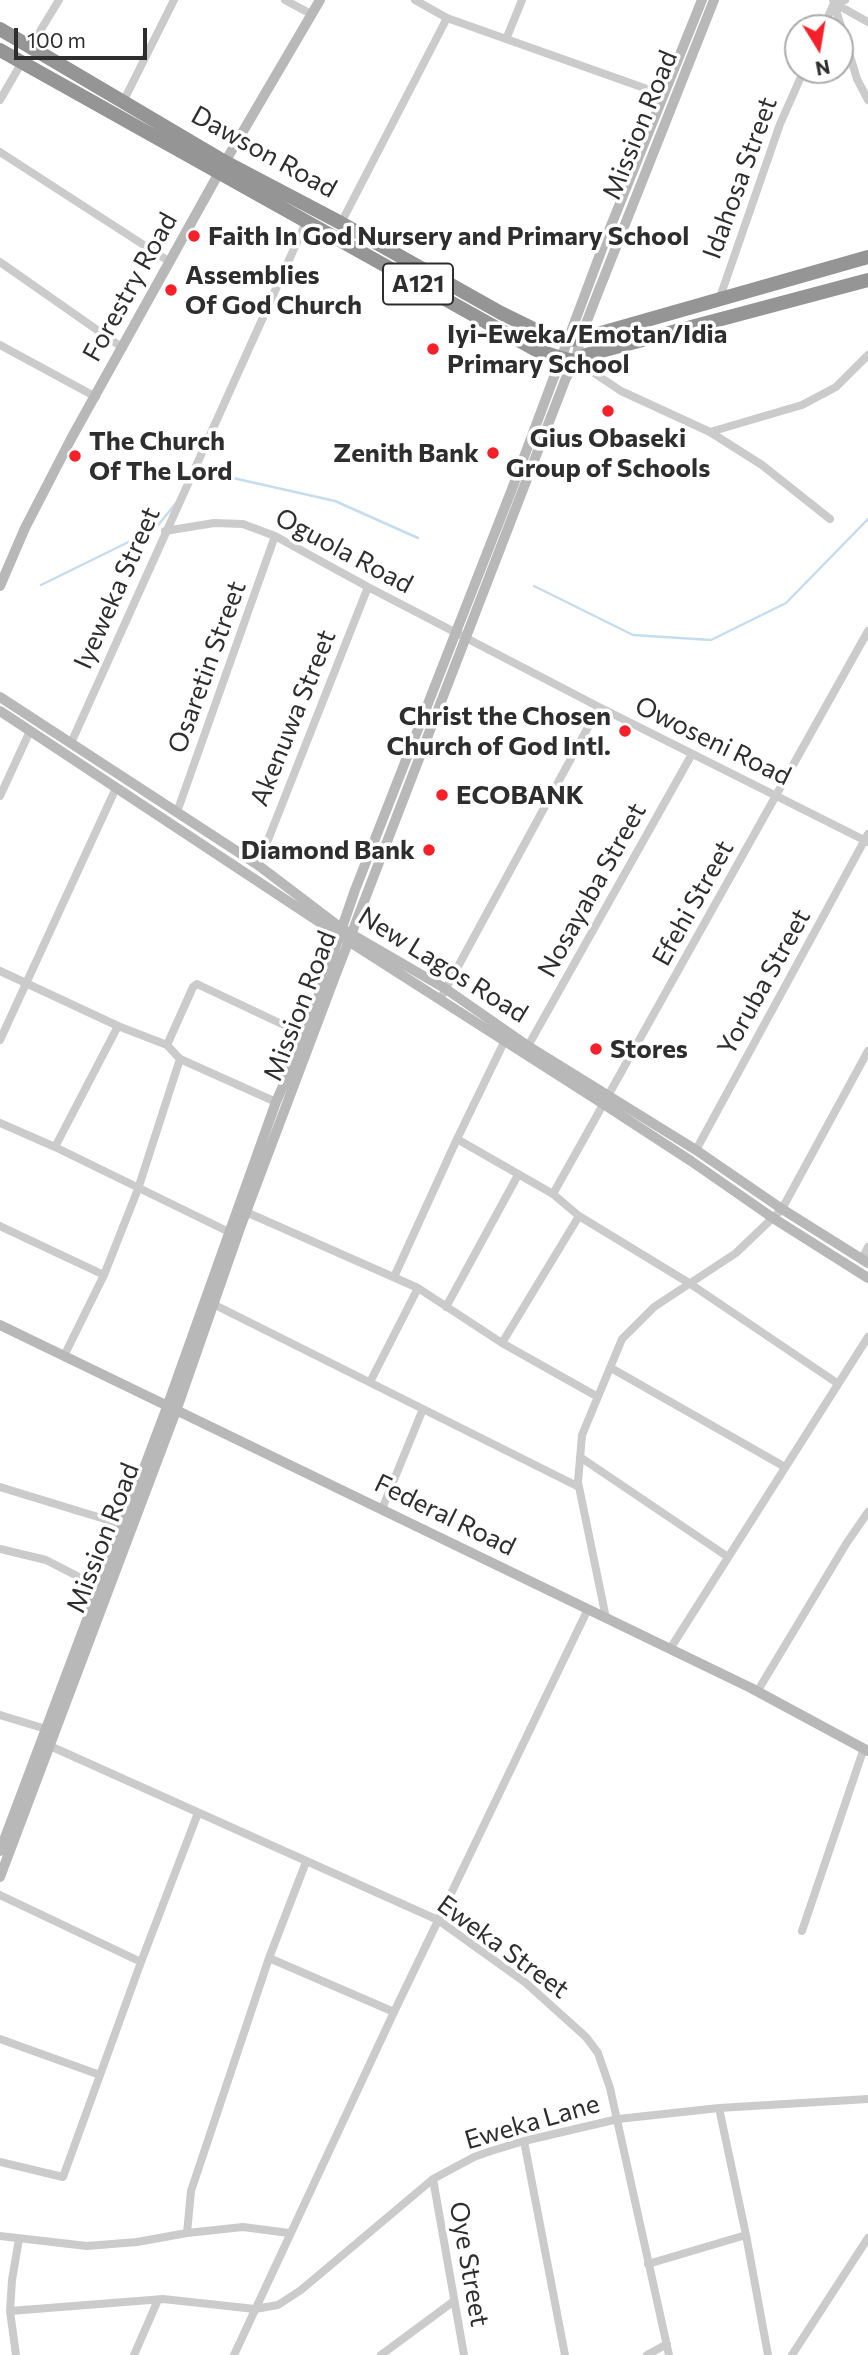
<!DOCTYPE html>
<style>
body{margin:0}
#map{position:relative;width:868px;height:2355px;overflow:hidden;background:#fff;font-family:Commissioner,sans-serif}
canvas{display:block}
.north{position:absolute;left:784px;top:14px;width:70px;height:70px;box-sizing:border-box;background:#fff;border:2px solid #ababab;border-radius:50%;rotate:169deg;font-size:19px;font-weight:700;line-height:28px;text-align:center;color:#2e2e2e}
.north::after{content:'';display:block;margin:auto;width:24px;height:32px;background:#f5202a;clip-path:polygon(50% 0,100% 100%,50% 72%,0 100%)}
.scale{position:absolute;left:14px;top:28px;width:133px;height:32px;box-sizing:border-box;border:4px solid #2e2e2e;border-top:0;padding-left:9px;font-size:21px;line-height:24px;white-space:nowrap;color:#2e2e2e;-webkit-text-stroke:5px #fff;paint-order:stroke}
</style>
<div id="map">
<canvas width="868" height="2355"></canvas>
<div class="north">N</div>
<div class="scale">100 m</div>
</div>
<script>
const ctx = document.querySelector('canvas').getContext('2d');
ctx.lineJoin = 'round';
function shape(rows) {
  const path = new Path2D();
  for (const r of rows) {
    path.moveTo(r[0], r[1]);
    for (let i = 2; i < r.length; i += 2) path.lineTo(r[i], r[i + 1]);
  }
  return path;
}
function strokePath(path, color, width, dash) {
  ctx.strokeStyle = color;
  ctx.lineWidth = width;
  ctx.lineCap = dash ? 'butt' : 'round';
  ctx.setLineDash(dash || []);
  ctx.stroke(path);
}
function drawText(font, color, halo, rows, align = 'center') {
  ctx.font = font + ' Commissioner,sans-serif';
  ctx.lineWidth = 7;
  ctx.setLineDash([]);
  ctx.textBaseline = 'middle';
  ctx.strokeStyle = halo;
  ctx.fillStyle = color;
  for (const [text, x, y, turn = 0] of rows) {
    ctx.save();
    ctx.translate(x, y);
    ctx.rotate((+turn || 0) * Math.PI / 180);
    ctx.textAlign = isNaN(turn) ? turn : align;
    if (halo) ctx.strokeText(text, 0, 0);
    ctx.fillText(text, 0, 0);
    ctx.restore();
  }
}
const stream = shape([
 [193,481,202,471,335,501,418,538],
 [41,585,155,529,176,503],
 [534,586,633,635,711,640,786,603,868,519]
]);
const street = shape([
 [285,0,311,14],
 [415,0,447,18,664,95],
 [833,0,857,79,868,100],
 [834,3,868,22],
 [823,28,834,3,845,0],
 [507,37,522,0],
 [31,46,59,0],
 [0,100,22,62],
 [124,100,174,0],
 [0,152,170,262],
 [341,223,447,18],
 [0,262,123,348],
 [719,300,780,124,804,70],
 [0,345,96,397],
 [576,361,621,391,710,432,802,405,836,387,868,355],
 [710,432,762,465,830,519],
 [165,531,214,523,243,524,275,536,368,587,599,707,868,842],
 [71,743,307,220],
 [0,796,30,731],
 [177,812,275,536],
 [258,865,368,587],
 [0,971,118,1026,167,1045,180,1059,276,1102],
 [443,994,599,707],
 [0,1040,116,788],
 [167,1045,193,987,197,984,305,1035],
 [528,1046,692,754],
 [0,1123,55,1147,229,1232],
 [457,1139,553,1194,579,1216,689,1283,837,1383],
 [55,1147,118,1026],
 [696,1150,868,834],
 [553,1194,868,631],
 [246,1212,418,1288,502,1343,598,1397],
 [0,1226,104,1275],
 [862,1259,868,1247],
 [394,1277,457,1139,507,1036],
 [213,1304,579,1487],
 [446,1307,518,1175],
 [502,1343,579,1216],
 [64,1356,104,1275,138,1189,180,1059],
 [611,1368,785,1467],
 [370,1382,418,1288],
 [580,1457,728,1557],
 [0,1487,121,1524],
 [382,1509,423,1409],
 [0,1549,46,1560,79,1577,96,1592],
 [606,1618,578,1482,582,1435,622,1339,654,1307,736,1253,782,1209,868,1051],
 [670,1649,868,1337],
 [757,1692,846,1544,868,1512],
 [0,1715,46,1729],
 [50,1746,438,1920,526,1983,586,2037,598,2053,610,2088,669,2355],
 [0,1895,141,1962],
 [802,1931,864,1748],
 [269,1958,394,2012],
 [0,2039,100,2075],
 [719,2108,746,2235,768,2355],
 [524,2141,565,2355],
 [0,2162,63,2177,141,1962,198,1813],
 [433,2179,464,2355],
 [187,2233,191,2191,269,1958,306,1862],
 [0,2236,87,2246,137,2242,187,2233,243,2227,289,2233],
 [648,2264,746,2235],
 [10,2311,163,2299,255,2309,278,2305,301,2290,433,2179,474,2157,491,2151,524,2141,618,2119,719,2108,868,2099],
 [16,2355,10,2311,12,2280,19,2239],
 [134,2355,158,2300],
 [234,2355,394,2012,588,1609],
 [381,2355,454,2301],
 [647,2355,667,2344],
 [792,2355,868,2238]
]);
const secondary = shape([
 [0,586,25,528,72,437,225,162,320,0],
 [0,697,258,865,341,928,446,989,528,1046,696,1150,782,1209,868,1263],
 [0,711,339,935,605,1105,691,1161,773,1218,868,1278],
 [0,1325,751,1688,868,1751],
 [0,1851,167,1407,276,1102,305,1035,355,890,512,489,608,233,702,0],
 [0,1877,176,1411,240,1228,334,979,566,378,576,361,580,339,597,295,714,0]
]);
const highway = shape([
 [0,29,225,162,341,223,501,313,546,335,568,340,580,339,868,257],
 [0,50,536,350,561,358,576,361,586,355,868,280]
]);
const markers = [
 [194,236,7,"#f5202a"],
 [171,290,7,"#f5202a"],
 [433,349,7,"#f5202a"],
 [608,411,7,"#f5202a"],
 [493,453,7,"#f5202a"],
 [75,456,7,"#f5202a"],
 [625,731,7,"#f5202a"],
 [442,795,7,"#f5202a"],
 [429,850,7,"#f5202a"],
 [596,1049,7,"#f5202a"]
];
const shields = [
 [418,284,70]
];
const shieldNames = [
 ["A121",418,284]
];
const streetNames = [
 ["Mission Road",640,125,-68],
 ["Dawson Road",264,152,29],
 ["Idahosa Street",740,178,-70],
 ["Forestry Road",130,287,-61],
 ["Oguola Road",344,551,28],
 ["Iyeweka Street",117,588,-66],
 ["Osaretin Street",207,667,-70],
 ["Akenuwa Street",293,718,-68],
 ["Owoseni Road",713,741,26],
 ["Nosayaba Street",592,890,-61],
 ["Efehi Street",693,903,-61],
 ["New Lagos Road",443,965,32],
 ["Yoruba Street",764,982,-61],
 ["Mission Road",300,1006,-69],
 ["Federal Road",445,1515,26],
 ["Mission Road",103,1538,-69],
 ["Eweka Street",503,1947,36],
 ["Eweka Lane",532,2122,-16],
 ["Oye Street",469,2264,80]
];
const poiNames = [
 ["Faith In God Nursery and Primary School",208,236],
 ["Assemblies",185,275],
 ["Of God Church",185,305],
 ["Iyi-Eweka/Emotan/Idia",447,334],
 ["Primary School",447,364],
 ["Gius Obaseki",608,438,"center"],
 ["Group of Schools",608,468,"center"],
 ["The Church",89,441],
 ["Of The Lord",89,471],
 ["Zenith Bank",479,453,"right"],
 ["Christ the Chosen",611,716,"right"],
 ["Church of God Intl.",611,746,"right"],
 ["ECOBANK",456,795],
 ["Diamond Bank",415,850,"right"],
 ["Stores",610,1049]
];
strokePath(stream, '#c5ddef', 2.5);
strokePath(street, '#cbcbcb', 8);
strokePath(secondary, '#b8b8b8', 10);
strokePath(highway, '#959595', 14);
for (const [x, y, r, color] of markers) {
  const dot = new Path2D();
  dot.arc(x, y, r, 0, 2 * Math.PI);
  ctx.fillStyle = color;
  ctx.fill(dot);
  strokePath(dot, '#fff', 2.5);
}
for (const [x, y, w] of shields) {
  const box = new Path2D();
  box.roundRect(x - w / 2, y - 20.5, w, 41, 5);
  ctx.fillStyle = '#fff';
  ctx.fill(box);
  strokePath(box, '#2e2e2e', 2);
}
drawText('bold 24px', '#2e2e2e', null, shieldNames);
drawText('26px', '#2e2e2e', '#fff', streetNames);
drawText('bold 26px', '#2e2e2e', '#fff', poiNames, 'left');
</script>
